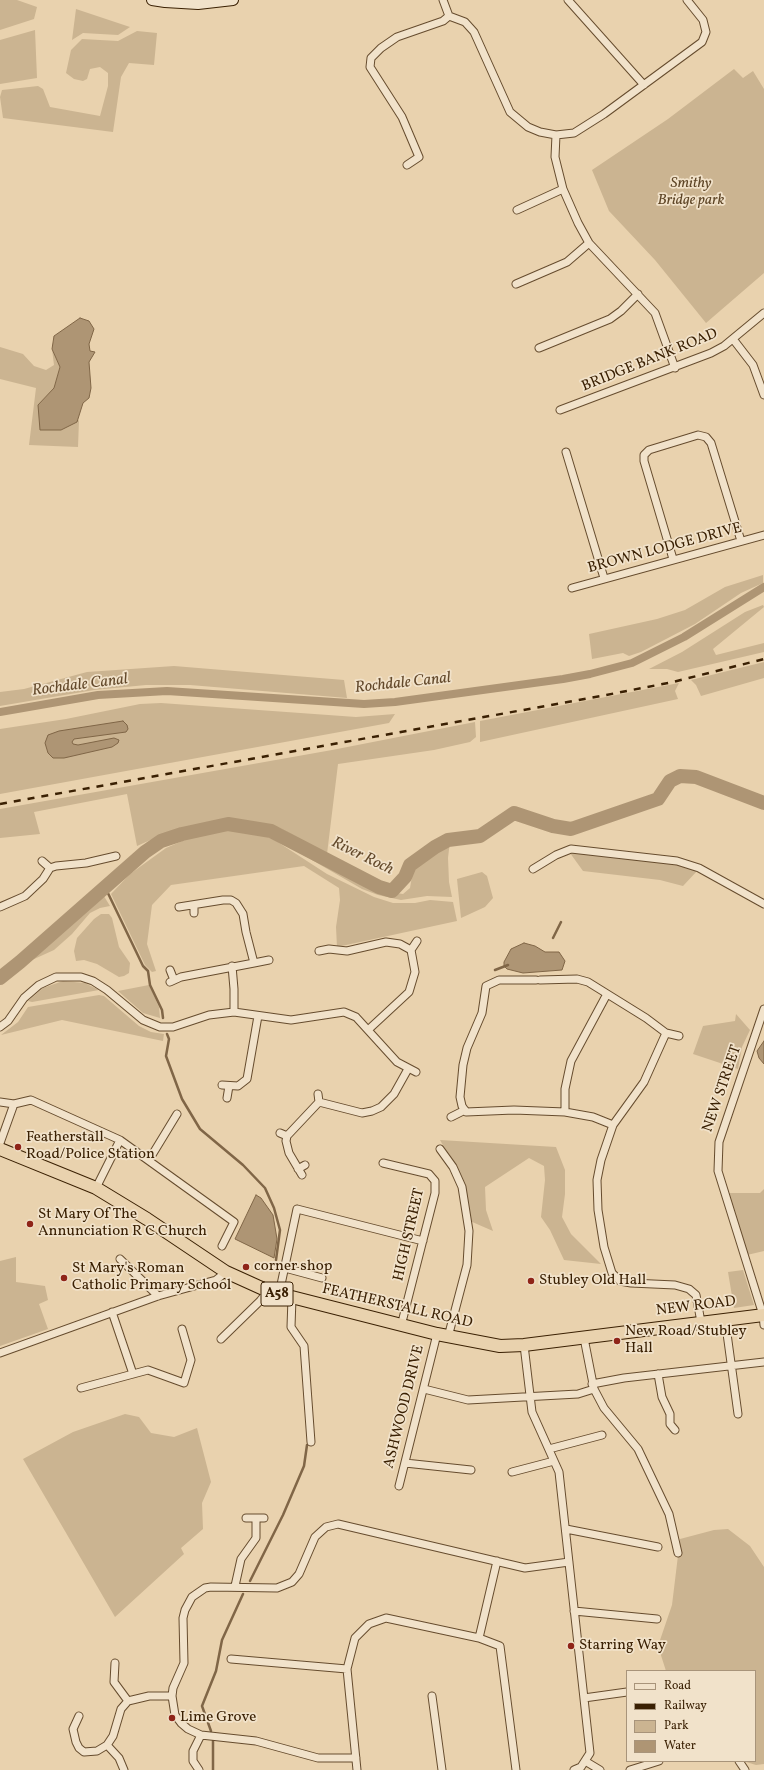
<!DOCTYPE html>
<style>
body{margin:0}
#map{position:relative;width:764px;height:1770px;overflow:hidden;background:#e9d2ae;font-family:Vollkorn,serif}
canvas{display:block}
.legend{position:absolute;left:626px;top:1670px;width:130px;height:92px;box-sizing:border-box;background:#f1e2ca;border:1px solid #a8947a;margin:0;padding:5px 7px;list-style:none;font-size:12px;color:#3a2003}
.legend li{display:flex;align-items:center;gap:8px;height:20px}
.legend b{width:20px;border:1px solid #a8947a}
</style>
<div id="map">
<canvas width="764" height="1770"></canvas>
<ul class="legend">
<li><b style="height:5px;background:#f1e2ca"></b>Road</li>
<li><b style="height:5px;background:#3a2003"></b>Railway</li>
<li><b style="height:11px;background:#cbb491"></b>Park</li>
<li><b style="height:11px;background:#ae9574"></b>Water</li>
</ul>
</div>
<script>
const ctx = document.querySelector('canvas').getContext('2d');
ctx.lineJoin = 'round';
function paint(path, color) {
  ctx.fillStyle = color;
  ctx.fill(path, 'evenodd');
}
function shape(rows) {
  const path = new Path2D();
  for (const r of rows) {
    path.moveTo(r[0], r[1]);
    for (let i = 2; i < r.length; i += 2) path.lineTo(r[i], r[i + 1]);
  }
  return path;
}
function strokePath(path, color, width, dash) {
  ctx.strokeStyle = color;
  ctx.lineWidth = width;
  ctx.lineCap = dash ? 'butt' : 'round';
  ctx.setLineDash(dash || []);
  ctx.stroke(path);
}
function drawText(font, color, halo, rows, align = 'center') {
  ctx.font = font + ' Vollkorn,serif';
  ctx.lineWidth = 3.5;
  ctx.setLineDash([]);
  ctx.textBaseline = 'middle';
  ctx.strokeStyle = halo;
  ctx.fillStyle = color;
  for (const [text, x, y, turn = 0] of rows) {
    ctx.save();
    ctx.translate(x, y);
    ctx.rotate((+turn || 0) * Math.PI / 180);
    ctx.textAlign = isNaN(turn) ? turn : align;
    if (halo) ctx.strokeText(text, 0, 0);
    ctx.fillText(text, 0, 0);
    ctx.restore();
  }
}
const green = shape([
 [0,0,17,0,37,7,34,19,0,30],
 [76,9,130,27,118,35,83,33,72,40],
 [35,30,37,78,0,84,0,40],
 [137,31,157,33,154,65,129,63,121,77,113,132,3,118,0,97,2,90,38,86,43,89,50,107,100,116,108,86,108,73,100,67,90,69,87,79,83,81,74,79,66,73,71,50,82,39,118,41],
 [734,69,743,78,753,71,764,89,764,273,706,323,655,260,609,211,592,170,668,119],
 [0,347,23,354,34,366,46,370,54,365,52,349,60,367,54,388,38,405,61,430,79,420,78,447,29,445,36,388,0,379],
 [763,575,763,583,741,593,695,624,641,652,629,656,623,653,592,659,589,634,657,619,685,610,725,587],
 [763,605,764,607,713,649,716,655,764,643,764,652,678,672,667,669,649,669,682,652,745,612],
 [764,662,764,678,701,696,696,685,691,680],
 [174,666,344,680,347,698,190,685,146,685,94,690,0,706,0,692,24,689,87,672],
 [679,683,675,691,678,699,480,742,480,721],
 [161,703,356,717,395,714,389,723,0,794,0,729,66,719,140,704],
 [475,722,476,737,470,742,434,750,338,764,327,854,280,828,255,822,222,819,166,833,137,846,127,794,34,812,40,834,0,838,0,809,332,750],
 [228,830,254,832,273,839,327,874,374,897,393,903,415,903,430,900,453,902,457,921,337,947,336,927,340,900,339,888,304,866,171,885,152,905,147,944,156,971,152,972,145,965,111,894,130,874,166,848,187,839],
 [256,830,272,835,365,884,384,891,403,894,410,888,414,865,450,841,448,858,449,882,452,897,427,896,401,900,378,895,362,889,274,838],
 [575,851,685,866,698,870,683,886,660,880,583,871,570,853],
 [482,872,487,876,493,898,485,907,461,918,457,879],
 [102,893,110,906,100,908,90,913,72,934,54,950,32,960,30,957],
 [101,914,109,914,112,918,119,947,130,963,129,973,124,976,119,977,97,964,84,960,76,961,74,951,77,938,94,919],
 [63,981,85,983,99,990,32,1002,28,1001,43,988],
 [149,985,159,1007,160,1018,143,1013,118,991],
 [99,995,104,996,139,1026,151,1032,164,1034,163,1041,62,1020,1,1035,18,1022,28,1007],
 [736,1014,750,1030,742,1047,738,1069,693,1054,703,1026,735,1021],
 [440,1140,556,1147,565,1170,565,1194,562,1217,571,1234,601,1264,564,1260,550,1230,541,1217,545,1180,544,1166,529,1158,485,1187,486,1210,493,1231,470,1221,453,1163],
 [764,1189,764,1251,747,1255,729,1193,760,1193],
 [16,1257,16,1282,45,1286,48,1300,39,1304,48,1329,0,1346,0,1261],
 [743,1270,754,1305,734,1308,728,1272],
 [125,1414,139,1417,151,1433,174,1437,197,1428,211,1482,202,1503,203,1529,181,1548,184,1554,115,1617,23,1459,73,1432],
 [728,1529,750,1546,764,1567,764,1764,756,1765,743,1761,755,1761,755,1671,666,1671,658,1646,672,1605,680,1539,714,1530]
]);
const water = shape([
 [80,318,89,321,94,329,89,344,90,351,95,352,89,362,91,388,89,398,83,403,77,422,61,430,40,430,38,405,54,388,60,367,52,349,54,336,80,318],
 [123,721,127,725,128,729,126,732,74,739,72,742,73,744,78,745,114,738,119,740,118,743,112,747,64,758,53,758,48,753,45,743,48,735,59,731,123,721],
 [524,943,535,946,545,952,559,952,565,961,562,970,523,973,507,969,504,966,504,962,511,949,524,943],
 [764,1041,764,1064,759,1058,757,1051,764,1041],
 [256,1195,261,1198,273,1215,277,1239,274,1258,235,1239,256,1195]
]);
const stream = shape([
 [105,887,143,966,148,971,150,985,162,1010,163,1018],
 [553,938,561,922],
 [495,970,508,965],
 [167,1034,169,1039,166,1056,182,1099,200,1129,243,1165,265,1188,274,1208,280,1230,276,1260],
 [250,1581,283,1515,304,1466,307,1445],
 [211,1731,202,1706,216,1671,222,1640,243,1594],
 [213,1741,213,1770]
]);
const canal = shape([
 [0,712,98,695,167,691,364,704,395,702,563,679,590,674,632,663,684,637,764,587]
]);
const river = shape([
 [0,978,20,962,145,852,161,841,182,834,228,824,271,831,379,887,392,891,405,877,410,865,435,847,448,840,480,836,514,813,553,826,571,829,658,799,670,781,680,776,696,777,764,803]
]);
const minor = shape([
 [443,0,449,16,465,22,474,32,510,112,528,127,540,132,556,135,574,133,604,114,702,42,706,32,703,20,687,0],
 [568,0,644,85],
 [556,135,555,157,563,189,578,223,589,243,655,313,675,368],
 [407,165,419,157,402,117,370,67,371,58,381,48,397,37,443,21,449,16],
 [517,210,563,189],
 [516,284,567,262,589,243],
 [733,339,753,365,764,395],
 [539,348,610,319,621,311,638,294],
 [560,410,711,353,724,346,764,313],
 [566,452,604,578],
 [673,559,644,461,644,455,649,450,698,435,706,437,711,443,741,541],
 [572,588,764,535],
 [42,861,50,868],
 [533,869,556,855,571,849,677,861,699,868,764,904],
 [194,905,194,913],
 [0,907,25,896,43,879,50,868,56,866,86,863,116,856],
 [411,950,417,941],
 [319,951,329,949,347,951,386,942,400,944,411,950,415,972,409,992,368,1030],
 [254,963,269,960],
 [232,966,234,989,234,1012],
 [170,970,174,980],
 [536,980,499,980,486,986,482,1013,467,1048,463,1065,460,1097,462,1106,466,1112,514,1110,565,1112,593,1117,613,1125],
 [540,980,577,979,588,982,646,1018,666,1033,679,1036],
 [170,982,181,977,254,963,246,932,243,914,236,903,231,900,223,900,179,907],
 [764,1009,719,1142,718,1171,763,1315,764,1325],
 [0,1027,8,1021,24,998,39,985,56,977,81,977,93,981,107,990,143,1020,160,1027,173,1027,209,1015,234,1012,291,1020,344,1012,356,1017,397,1062,416,1072],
 [666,1033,644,1082,613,1125,601,1160,597,1180,598,1210,604,1247,612,1273,620,1281,631,1283,675,1285,689,1289,696,1295,701,1322],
 [222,1085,238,1086,247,1079,258,1016],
 [318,1094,319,1102],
 [227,1098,229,1086],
 [0,1102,14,1104,31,1100,120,1140,234,1222,222,1246],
 [565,1112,565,1089,571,1061,607,994],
 [451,1117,465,1110],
 [280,1133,287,1136],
 [0,1143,14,1104],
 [440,1149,453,1167,462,1187,469,1231,467,1265,448,1337],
 [149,1160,177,1114],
 [383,1163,429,1174,435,1181,435,1193,401,1326],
 [298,1169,305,1165],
 [302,1175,289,1153,286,1141,287,1136,319,1102,362,1113,372,1111,381,1107,394,1094,408,1069],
 [96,1188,120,1140],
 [120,1259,158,1296],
 [285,1268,322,1278],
 [279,1294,297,1209,423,1241],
 [292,1298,291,1327,304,1346,311,1442],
 [112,1312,133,1374],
 [725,1319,738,1414],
 [584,1338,594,1389,604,1408,638,1449,669,1514,678,1553],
 [221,1339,260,1301,268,1291],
 [524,1345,532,1412,559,1472,590,1753,581,1767,574,1770],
 [0,1353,158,1296,216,1280,226,1272],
 [658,1374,662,1397,670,1414,670,1424,675,1430],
 [592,1384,624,1378,764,1362],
 [81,1388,148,1370,184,1383,191,1360,182,1329],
 [424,1389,468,1400,578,1394,594,1389],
 [549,1449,602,1435],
 [405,1463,471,1470],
 [512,1472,554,1461],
 [399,1486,437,1334],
 [246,1518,264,1518],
 [566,1529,658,1547],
 [235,1586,241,1559,256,1538,256,1518],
 [574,1611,657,1619],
 [479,1638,497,1561],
 [231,1659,347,1669],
 [115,1663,114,1682,128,1701],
 [432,1696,442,1770],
 [584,1698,627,1692],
 [79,1716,73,1729,76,1742,79,1748,84,1752,97,1751,107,1745,113,1736,121,1709,128,1701,149,1696,172,1696],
 [107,1745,119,1758,124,1770],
 [356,1758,318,1758,256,1741,201,1735,188,1729,181,1723,175,1715,172,1696,173,1688,184,1663,183,1618,185,1610,192,1597,205,1588,211,1587,277,1588,292,1582,299,1574,315,1537,326,1527,338,1524,525,1568,569,1562],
 [585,1761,600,1770],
 [739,1761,745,1770],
 [199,1770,193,1761,193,1751,201,1735],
 [357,1770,347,1669,355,1638,369,1624,386,1618,479,1638,500,1646,516,1770],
 [630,1770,659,1761]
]);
const secondary = shape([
 [152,0,165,2,198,4,233,0]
]);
const trunk = shape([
 [0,1149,96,1188,147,1219,226,1272,268,1291,437,1334,500,1346,524,1345,764,1315]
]);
const rail = shape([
 [0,804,601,696,673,682,764,659]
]);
const markers = [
 [18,1147,4,"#8f2418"],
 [30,1224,4,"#8f2418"],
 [246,1267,4,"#8f2418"],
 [64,1278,4,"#8f2418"],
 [531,1281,4,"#8f2418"],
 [617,1341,4,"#8f2418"],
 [571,1646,4,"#8f2418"],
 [172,1718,4,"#8f2418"]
];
const shields = [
 [277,1294,32]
];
const shieldNames = [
 ["A58",277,1294]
];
const parkNames = [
 ["Smithy",691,184],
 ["Bridge park",691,201]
];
const streetNames = [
 ["BRIDGE BANK ROAD",650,361,-22],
 ["BROWN LODGE DRIVE",665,549,-15],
 ["NEW STREET",723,1089,-71],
 ["HIGH STREET",410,1235,-77],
 ["FEATHERSTALL ROAD",397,1307,13],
 ["NEW ROAD",696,1307,-7],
 ["ASHWOOD DRIVE",405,1407,-76]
];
const poiNames = [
 ["Featherstall",26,1138],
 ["Road/Police Station",26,1155],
 ["St Mary Of The",38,1215],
 ["Annunciation R C Church",38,1232],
 ["corner shop",254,1267],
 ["St Mary's Roman",72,1269],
 ["Catholic Primary School",72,1286],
 ["Stubley Old Hall",539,1281],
 ["New Road/Stubley",625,1332],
 ["Hall",625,1349],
 ["Starring Way",579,1646],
 ["Lime Grove",180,1718]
];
const waterNames = [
 ["Rochdale Canal",403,684,-6],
 ["Rochdale Canal",80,686,-7],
 ["River Roch",362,857,26]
];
paint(green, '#cbb491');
paint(water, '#ae9574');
strokePath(water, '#806647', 1);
strokePath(stream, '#806647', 2.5);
strokePath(canal, '#ae9574', 8);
strokePath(river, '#ae9574', 14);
strokePath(minor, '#664c2e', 9);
strokePath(secondary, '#3a2003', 12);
strokePath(trunk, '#3a2003', 14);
strokePath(minor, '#f1e2ca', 7);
strokePath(secondary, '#f1e2ca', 10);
strokePath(trunk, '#e9d2ae', 12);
strokePath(rail, '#3a2003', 2.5, [7, 7]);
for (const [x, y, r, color] of markers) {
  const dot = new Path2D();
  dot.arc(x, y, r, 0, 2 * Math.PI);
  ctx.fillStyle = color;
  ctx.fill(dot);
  strokePath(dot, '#f1e2ca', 1.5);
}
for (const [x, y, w] of shields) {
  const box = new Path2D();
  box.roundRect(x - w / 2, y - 12, w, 24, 3);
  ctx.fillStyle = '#f1e2ca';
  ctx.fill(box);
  strokePath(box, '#3a2003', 1);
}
drawText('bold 14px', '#3a2003', null, shieldNames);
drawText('italic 15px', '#5e4526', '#f1e2ca', parkNames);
drawText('15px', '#3a2003', '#f1e2ca', streetNames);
drawText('15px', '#3a2003', '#f1e2ca', poiNames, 'left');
drawText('italic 16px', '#63492b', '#f1e2ca', waterNames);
</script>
